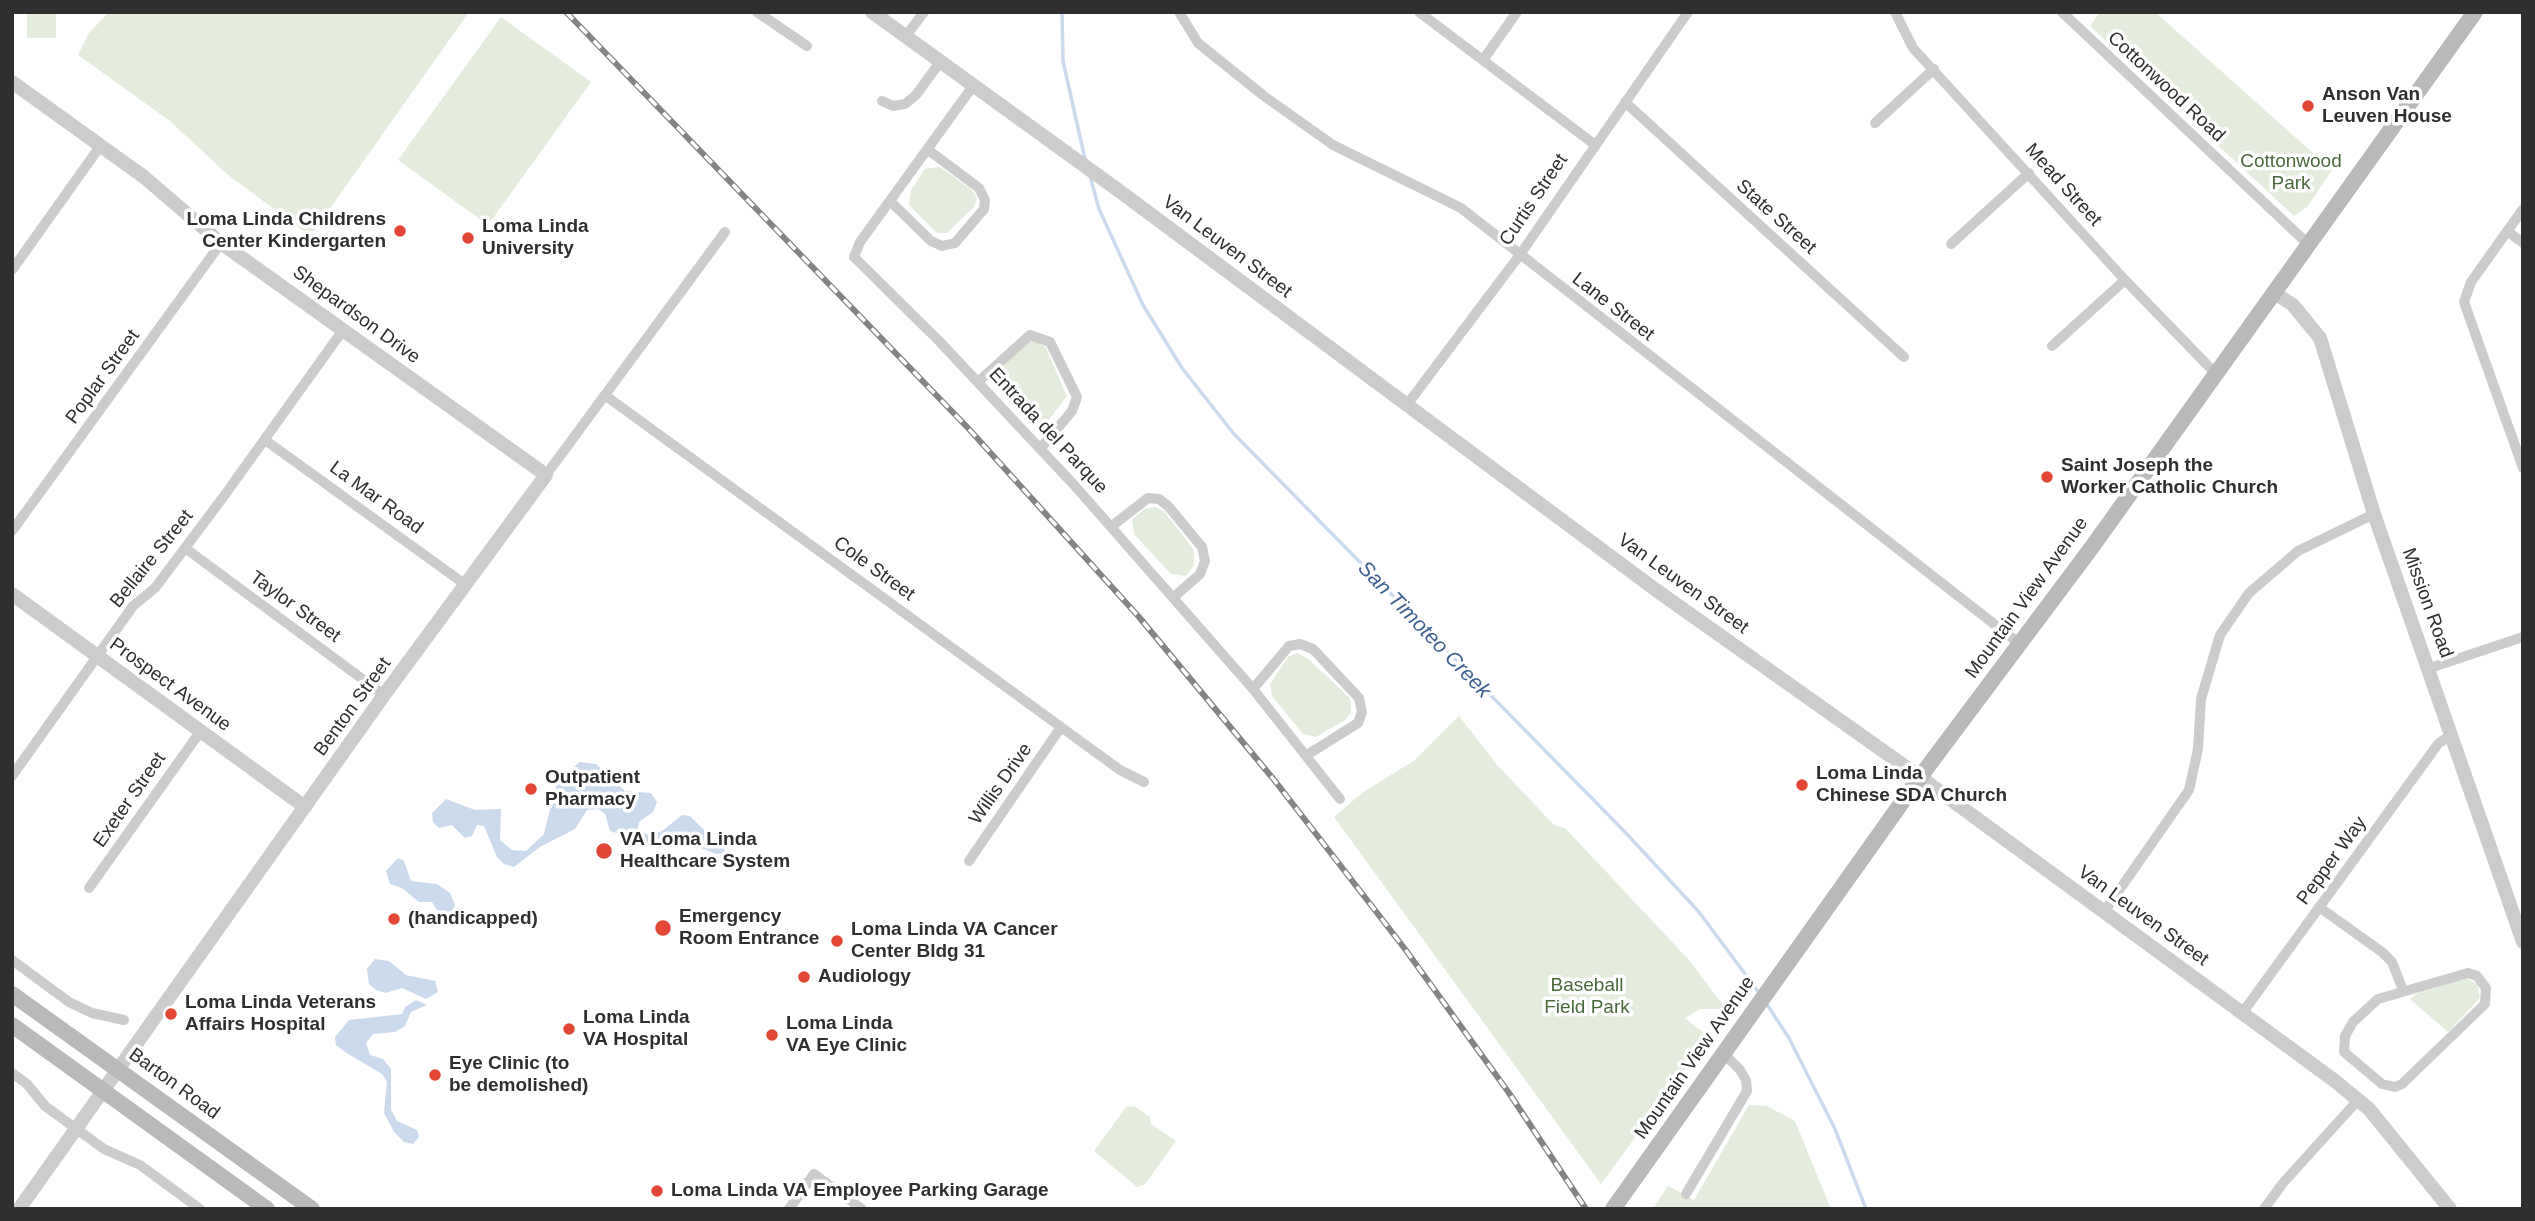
<!DOCTYPE html>
<style>
body{margin:0}
#map{position:relative;width:2535px;height:1221px;overflow:hidden;background:#fff;font-family:Arial,sans-serif}
canvas{display:block}
.frame{position:absolute;inset:0;border:14px solid #2f2f2f;pointer-events:none}
</style>
<div id="map">
<canvas width="2535" height="1221"></canvas>
<div class="frame"></div>
</div>
<script>
const ctx = document.querySelector('canvas').getContext('2d');
ctx.lineJoin = 'round';
function paint(path, color) {
  ctx.fillStyle = color;
  ctx.fill(path, 'evenodd');
}
function shape(rows) {
  const path = new Path2D();
  for (const r of rows) {
    path.moveTo(r[0], r[1]);
    for (let i = 2; i < r.length; i += 2) path.lineTo(r[i], r[i + 1]);
  }
  return path;
}
function strokePath(path, color, width, dash) {
  ctx.strokeStyle = color;
  ctx.lineWidth = width;
  ctx.lineCap = dash ? 'butt' : 'round';
  ctx.setLineDash(dash || []);
  ctx.stroke(path);
}
function drawText(font, color, halo, rows, align = 'center') {
  ctx.font = font + ' Arial,sans-serif';
  ctx.lineWidth = 7;
  ctx.setLineDash([]);
  ctx.textBaseline = 'middle';
  ctx.strokeStyle = halo;
  ctx.fillStyle = color;
  for (const [text, x, y, turn = 0] of rows) {
    ctx.save();
    ctx.translate(x, y);
    ctx.rotate((+turn || 0) * Math.PI / 180);
    ctx.textAlign = isNaN(turn) ? turn : align;
    if (halo) ctx.strokeText(text, 0, 0);
    ctx.fillText(text, 0, 0);
    ctx.restore();
  }
}
const green = shape([
 [27,12,56,12,56,38,27,38],
 [109,12,469,12,314,231,305,232,228,175,170,121,78,55,89,33],
 [2100,12,2155,12,2332,170,2307,207,2294,216,2090,26],
 [501,17,591,82,488,225,398,160],
 [940,167,972,190,977,198,974,207,947,233,937,233,909,205,911,190,925,169],
 [1036,340,1046,348,1067,396,1048,421,1035,423,999,386,998,372,1024,344],
 [1155,507,1164,511,1194,550,1194,565,1186,576,1171,574,1134,534,1132,519,1145,509],
 [1297,653,1307,658,1349,697,1351,704,1351,713,1345,720,1316,737,1303,734,1272,696,1270,684,1288,657],
 [1459,716,1498,766,1554,825,1565,828,1689,960,1726,1009,1700,1009,1685,1018,1709,1037,1601,1184,1334,817,1362,793,1415,760],
 [2466,978,2477,984,2480,998,2448,1032,2410,999,2418,993],
 [1749,1105,1767,1106,1795,1121,1831,1209,1653,1209,1668,1186,1694,1200],
 [1134,1106,1150,1117,1151,1124,1176,1141,1145,1184,1137,1187,1094,1151,1126,1107]
]);
const water = shape([
 [580,762,596,764,625,791,651,793,657,802,653,812,639,822,638,828,649,836,662,831,682,815,690,816,706,832,710,841,722,845,726,853,716,854,669,835,647,845,637,843,630,837,610,831,605,814,598,809,587,810,575,829,540,847,514,867,504,864,497,857,484,826,477,825,472,836,465,838,452,825,439,828,433,822,432,813,446,799,475,810,501,809,500,840,512,850,526,851,544,834,555,789,562,776],
 [398,858,404,861,411,881,437,884,450,893,455,905,451,914,442,918,432,902,419,902,402,888,390,884,386,871],
 [375,959,389,961,406,975,435,981,438,992,426,999,402,988,385,993,376,990,369,984,367,969],
 [416,1000,427,1005,411,1012,405,1026,395,1032,373,1034,366,1043,370,1055,383,1059,391,1069,391,1110,397,1121,417,1130,419,1137,413,1144,404,1142,394,1132,384,1113,387,1082,382,1074,345,1052,336,1045,335,1037,349,1020,402,1014,405,1007]
]);
const stream = shape([
 [1062,12,1063,61,1085,159],
 [1090,176,1099,209,1143,305,1182,368,1234,434,1625,832,1699,912,1760,994],
 [1766,1003,1789,1038,1835,1129,1866,1209]
]);
const minor = shape([
 [757,12,807,46],
 [1179,12,1198,43,1264,96,1333,145,1461,208,2021,645],
 [1419,12,1594,144],
 [1895,12,1913,48,2125,280,2215,373],
 [2062,12,2308,244],
 [906,36,924,12],
 [1483,60,1517,12],
 [973,86,860,242,854,257,940,342,1075,486,1253,689,1340,799],
 [882,101,893,106,905,104,916,95,940,62],
 [1625,102,1904,357],
 [1875,123,1934,69],
 [890,201,931,241,942,246,955,243,984,209,985,200,979,188,927,149],
 [2523,209,2471,282,2464,302,2523,468],
 [2507,231,2523,243],
 [1951,244,2029,173],
 [12,270,101,145],
 [2052,346,2125,280],
 [978,382,1030,335,1050,342,1077,397,1072,411,1040,449],
 [606,396,1120,770,1144,782],
 [1406,406,1519,256,1688,12],
 [265,440,466,585],
 [546,475,725,232],
 [1112,526,1148,498,1159,499,1168,506,1202,547,1205,561,1200,574,1174,597],
 [12,531,221,243],
 [185,548,384,695],
 [2430,668,2523,637],
 [1253,689,1289,646,1300,644,1313,649,1359,698,1362,712,1358,723,1307,755],
 [12,776,133,606,155,588,224,496,343,330],
 [969,861,1061,727],
 [89,888,200,732],
 [2319,907,2382,952,2392,962,2403,990],
 [2104,912,2189,790,2198,749,2201,699,2220,635,2249,593,2298,551,2374,514],
 [12,960,69,1002,92,1013,124,1020],
 [2468,973,2477,976,2486,988,2485,1004,2402,1084,2395,1087,2382,1084,2344,1052,2345,1036,2353,1022,2378,999,2468,973],
 [2243,1012,2438,744,2452,734],
 [12,1073,27,1084,45,1106,104,1149,140,1165,200,1209],
 [1686,1194,1747,1091,1746,1080,1740,1070,1723,1053],
 [789,1209,814,1174,862,1209],
 [2264,1209,2283,1183,2359,1099]
]);
const tertiary = shape([
 [872,12,1118,190,1656,590,1920,777,2335,1081,2369,1109,2450,1209],
 [12,82,144,177,221,243,546,475,384,695,19,1209],
 [2273,292,2293,305,2320,338,2374,514,2523,942],
 [12,594,305,807]
]);
const secondary = shape([
 [12,994,312,1209],
 [12,1025,267,1209],
 [1613,1209,1920,777,2092,547,2475,12]
]);
const rail = shape([
 [566,12,968,428,1139,617,1275,781,1405,949,1509,1093,1586,1209]
]);
const markers = [
 [2308,106,7,"#e24635"],
 [400,231,7,"#e24635"],
 [468,238,7,"#e24635"],
 [2047,477,7,"#e24635"],
 [1802,785,7,"#e24635"],
 [531,789,7,"#e24635"],
 [604,851,9,"#e24635"],
 [394,919,7,"#e24635"],
 [663,928,9,"#e24635"],
 [837,941,7,"#e24635"],
 [804,977,7,"#e24635"],
 [171,1014,7,"#e24635"],
 [569,1029,7,"#e24635"],
 [772,1035,7,"#e24635"],
 [435,1075,7,"#e24635"],
 [657,1191,7,"#e24635"]
];
const streetNames = [
 ["Cottonwood Road",2166,87,43],
 ["Mead Street",2063,185,48],
 ["Curtis Street",1534,200,-56],
 ["State Street",1776,217,42],
 ["Van Leuven Street",1227,247,37],
 ["Lane Street",1613,307,38],
 ["Shepardson Drive",356,315,36],
 ["Poplar Street",103,377,-54],
 ["Entrada del Parque",1048,431,47],
 ["La Mar Road",376,498,36],
 ["Bellaire Street",152,559,-51],
 ["Cole Street",874,569,36],
 ["Van Leuven Street",1683,584,36],
 ["Mountain View Avenue",2027,598,-54],
 ["Mission Road",2427,603,70],
 ["Taylor Street",295,607,36],
 ["Prospect Avenue",170,685,36],
 ["Benton Street",353,707,-54],
 ["Willis Drive",1001,784,-55],
 ["Exeter Street",130,800,-55],
 ["Pepper Way",2332,861,-54],
 ["Van Leuven Street",2143,916,36],
 ["Mountain View Avenue",1695,1058,-55],
 ["Barton Road",174,1084,36]
];
const poiNames = [
 ["Anson Van",2322,95],
 ["Leuven House",2322,117],
 ["Loma Linda Childrens",386,220,"right"],
 ["Center Kindergarten",386,242,"right"],
 ["Loma Linda",482,227],
 ["University",482,249],
 ["Saint Joseph the",2061,466],
 ["Worker Catholic Church",2061,488],
 ["Loma Linda",1816,774],
 ["Chinese SDA Church",1816,796],
 ["Outpatient",545,778],
 ["Pharmacy",545,800],
 ["VA Loma Linda",620,840],
 ["Healthcare System",620,862],
 ["Emergency",679,917],
 ["Room Entrance",679,939],
 ["(handicapped)",408,919],
 ["Loma Linda VA Cancer",851,930],
 ["Center Bldg 31",851,952],
 ["Audiology",818,977],
 ["Loma Linda Veterans",185,1003],
 ["Affairs Hospital",185,1025],
 ["Loma Linda",583,1018],
 ["VA Hospital",583,1040],
 ["Loma Linda",786,1024],
 ["VA Eye Clinic",786,1046],
 ["Eye Clinic (to",449,1064],
 ["be demolished)",449,1086],
 ["Loma Linda VA Employee Parking Garage",671,1191]
];
const parkNames = [
 ["Cottonwood",2291,162],
 ["Park",2291,184],
 ["Baseball",1587,986],
 ["Field Park",1587,1008]
];
const waterNames = [
 ["San Timoteo Creek",1424,630,46]
];
paint(green, '#e3ecdd');
paint(water, '#cad9eb');
strokePath(stream, '#cad9eb', 3.5);
strokePath(minor, '#ccc', 10);
strokePath(tertiary, '#ccc', 14);
strokePath(secondary, '#b9b9b9', 16);
strokePath(rail, '#848484', 6);
strokePath(rail, '#fff', 3.5, [10]);
for (const [x, y, r, color] of markers) {
  const dot = new Path2D();
  dot.arc(x, y, r, 0, 2 * Math.PI);
  ctx.fillStyle = color;
  ctx.fill(dot);
  strokePath(dot, '#fff', 2.5);
}
drawText('19px', '#2f2f2f', '#fff', streetNames);
drawText('bold 19px', '#2f2f2f', '#fff', poiNames, 'left');
drawText('19px', '#4a6a3d', '#fff', parkNames);
drawText('italic 21px', '#3e6290', '#fff', waterNames);
</script>
